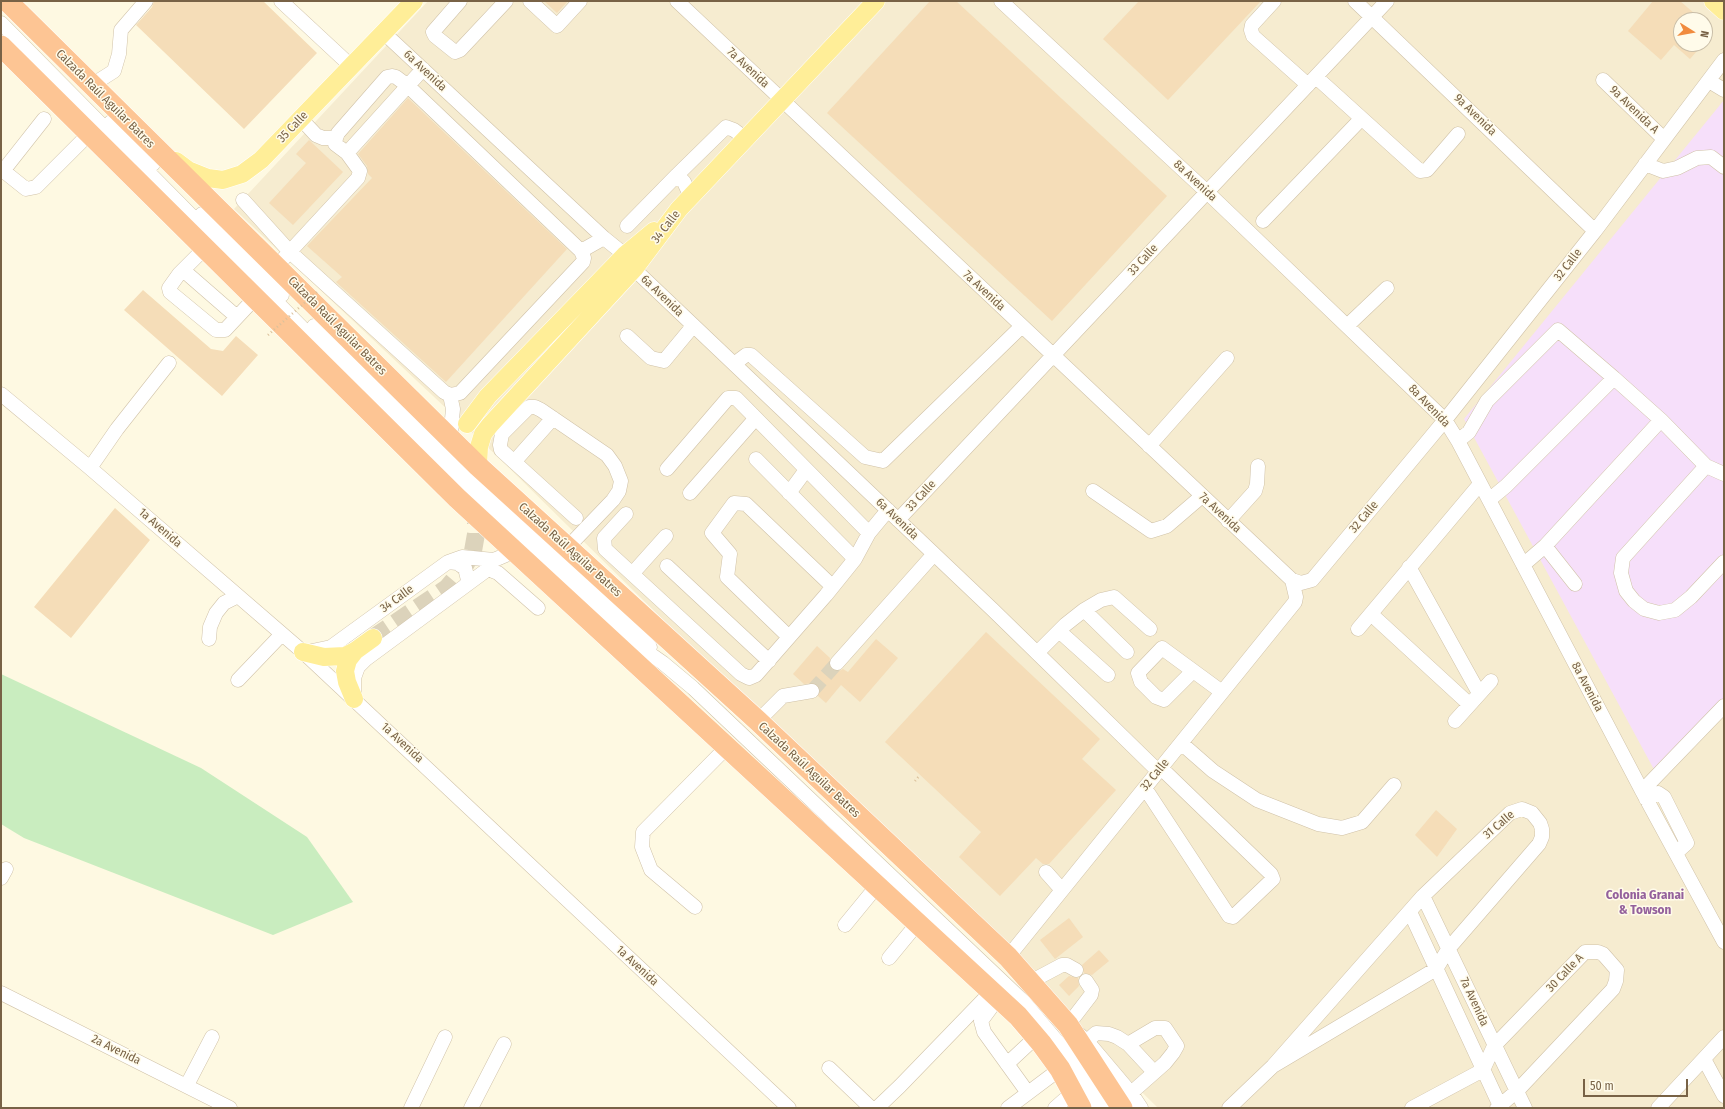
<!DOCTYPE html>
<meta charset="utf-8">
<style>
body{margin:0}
#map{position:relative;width:1725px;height:1109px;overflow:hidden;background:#fef9e2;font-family:"Fira Sans Condensed",sans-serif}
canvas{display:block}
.frame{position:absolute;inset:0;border:2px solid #786246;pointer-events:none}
.north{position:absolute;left:1673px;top:12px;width:40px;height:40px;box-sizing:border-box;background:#fffbea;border:1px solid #c9bea8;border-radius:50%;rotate:101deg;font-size:11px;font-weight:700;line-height:16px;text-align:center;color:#786246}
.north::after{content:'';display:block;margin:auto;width:14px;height:18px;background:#f18b3e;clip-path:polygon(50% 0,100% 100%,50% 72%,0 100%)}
.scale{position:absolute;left:1583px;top:1079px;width:105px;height:18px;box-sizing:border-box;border:2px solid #786246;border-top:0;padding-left:5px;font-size:12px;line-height:14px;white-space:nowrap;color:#786246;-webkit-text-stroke:3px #fffbea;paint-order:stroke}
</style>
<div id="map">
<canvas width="1725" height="1109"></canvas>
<div class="frame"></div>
<div class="north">N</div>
<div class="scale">50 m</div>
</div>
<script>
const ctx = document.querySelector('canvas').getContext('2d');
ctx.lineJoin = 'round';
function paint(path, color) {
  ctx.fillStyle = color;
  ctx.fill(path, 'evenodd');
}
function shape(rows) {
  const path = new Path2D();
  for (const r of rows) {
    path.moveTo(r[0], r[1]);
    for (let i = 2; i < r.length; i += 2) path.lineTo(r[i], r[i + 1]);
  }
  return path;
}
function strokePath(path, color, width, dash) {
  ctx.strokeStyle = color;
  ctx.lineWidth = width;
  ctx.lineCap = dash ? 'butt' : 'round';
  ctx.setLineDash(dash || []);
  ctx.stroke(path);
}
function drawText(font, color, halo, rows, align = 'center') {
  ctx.font = font + ' "Fira Sans Condensed",sans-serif';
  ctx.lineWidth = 3;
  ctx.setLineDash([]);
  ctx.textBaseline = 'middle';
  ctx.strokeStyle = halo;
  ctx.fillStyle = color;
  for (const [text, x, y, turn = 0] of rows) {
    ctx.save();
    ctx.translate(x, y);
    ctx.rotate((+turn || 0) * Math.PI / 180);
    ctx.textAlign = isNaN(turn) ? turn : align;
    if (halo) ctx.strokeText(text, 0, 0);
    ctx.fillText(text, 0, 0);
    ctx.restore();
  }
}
const residential = shape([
 [428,1,1724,1,1724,1108,1158,1108,499,458,234,209],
 [1681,20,1705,20,1705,44,1681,44]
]);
const education = shape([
 [1724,100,1724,706,1657,775,1464,419]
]);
const green = shape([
 [1,674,201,768,307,837,353,902,273,935,24,838,1,824]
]);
const building = shape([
 [154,1,263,1,317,53,244,129,136,25,152,7],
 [544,1,568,1,557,13],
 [930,1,956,1,1167,196,1052,321,827,113],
 [1139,1,1261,1,1168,100,1103,39],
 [1653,1,1680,1,1702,20,1681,20,1681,44,1703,44,1690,59,1674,45,1661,60,1628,31],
 [408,98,567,249,446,382,336,282,342,277,307,246,372,178,368,174,367,166,358,154],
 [309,140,343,172,293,225,269,203,306,163,296,154],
 [143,290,211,349,223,351,236,336,258,355,222,396,124,310],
 [115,508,150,540,71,638,34,607],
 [986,632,1100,739,1082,759,1116,790,1049,864,1043,864,1036,858,1000,896,959,857,981,832,885,742],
 [876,639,898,658,860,702,841,685,826,703,818,696,820,690,818,685,815,683,804,684,793,674,817,646,830,658,829,665,832,670,839,671,843,669,848,672],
 [1436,810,1457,829,1437,857,1415,835],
 [1069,918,1083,937,1055,959,1040,940],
 [1099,950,1109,961,1092,975,1084,973,1082,965],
 [1069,976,1078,978,1079,986,1069,996,1059,985]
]);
const minorTunnel = shape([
 [812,691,837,663]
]);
const majorTunnel = shape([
 [373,638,447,588,463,569,473,551,476,534,476,520,470,506]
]);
const path = shape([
 [915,781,920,775]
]);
const minor = shape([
 [281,1,352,67],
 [460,1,433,32,435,36,455,52,460,50,506,1],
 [530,1,557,26,580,1],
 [677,1,1292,580,1301,583,1312,580,1445,420,1595,231,1724,60],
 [1001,1,1207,192,1445,420,1458,441,1642,791,1724,942],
 [1274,1,1252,25,1251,30,1253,36,1308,85],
 [1355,1,1595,231],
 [1,23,408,435,630,640,663,663,693,688,1024,1002,1062,1047,1090,1075,1109,1108],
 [384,33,604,238,625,255],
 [1316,77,1420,171,1427,170,1458,134],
 [1603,80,1664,139],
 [1709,81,1724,90],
 [92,85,114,71,119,54,121,30,146,1],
 [301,119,316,135,323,138,336,138],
 [111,122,153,164],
 [1645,164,1663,171,1677,168,1697,158,1711,157,1724,167],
 [1,169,26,189,36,187,90,133],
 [3,171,44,119],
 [691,197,684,182,677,175,726,127,734,130,746,139],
 [243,200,290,252,444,392,450,395,460,393,583,262,584,258,581,251,408,86,396,77,392,76,387,77,338,133,336,138,335,144,347,153],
 [202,214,282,295],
 [1263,221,1361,119],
 [627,226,677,175],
 [205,248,179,274,169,288,170,292,216,330,225,330,255,298],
 [581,251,604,238],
 [284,258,358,178,360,171,347,153,423,69],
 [634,269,993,610,1158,771],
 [183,270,237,317],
 [314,326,445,455,636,632,650,647],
 [1347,326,1387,288],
 [627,336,651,358,664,361,693,326],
 [734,364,746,355,751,355,865,457,883,461,1022,326],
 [1,394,90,468,303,652,789,1108],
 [450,395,453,409,450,439],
 [1458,441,1469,432,1487,401,1558,330,1614,378],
 [1149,446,1227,358],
 [756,459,855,559],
 [514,462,553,418],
 [1706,466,1623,558,1621,573,1626,591,1634,601,1644,609,1659,613,1675,610,1691,597,1724,562],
 [90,468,117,429,169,363],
 [667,469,728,398,736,398,869,533],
 [1093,491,1151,531,1167,526,1202,496],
 [690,493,755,419],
 [789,493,806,470],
 [1489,500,1506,486,1614,378,1661,420,1706,466,1724,474],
 [626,514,604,538,605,549,741,674,749,678,756,675,826,595,855,559,869,533,888,510],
 [898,520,1387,1],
 [1228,521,1255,491,1257,484,1258,466],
 [1545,546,1575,584],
 [567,548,613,500,619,491,621,481,615,466,607,455,541,410,535,407,529,407,502,434,500,445,501,450,576,518],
 [448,562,457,563,465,568,468,580,466,585],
 [1523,565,1545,546,1661,420],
 [667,566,769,661],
 [1409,567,1479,693],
 [488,569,498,573,538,608],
 [632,574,666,536],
 [1084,610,1127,652],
 [1371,614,1469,704],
 [1358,629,1480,484],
 [1059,631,1108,675],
 [789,637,727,577,730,554,712,533,734,503,746,504,832,586],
 [209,639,210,627,216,613,224,603,238,596],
 [312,651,331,647,448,562,462,557,494,560,515,551],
 [1037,653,1065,625,1084,610,1101,600,1114,597,1150,629],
 [837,663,934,554],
 [1193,671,1164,700,1156,697,1141,682,1138,673,1162,648,1222,692],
 [238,680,282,634],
 [354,695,354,678,358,667,366,659,488,569,494,560],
 [758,721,783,696,812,691],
 [1455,721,1491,681],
 [1181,743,1213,771,1257,800,1318,824,1342,828,1362,822,1394,785],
 [1145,788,1229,916,1233,917,1273,879,1271,874,1161,768],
 [1642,791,1724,706],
 [1646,799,1658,793,1664,797,1687,843,1676,853],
 [1046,872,1062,890],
 [1,878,6,869],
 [1423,896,1525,1108],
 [695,907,651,870,642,847,643,832,726,748],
 [1410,912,1501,1108],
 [845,925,877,886],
 [1008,957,1295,602,1296,597,1292,580],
 [889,958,917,924],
 [1086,981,1092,990,1091,995,1068,1025,1087,1041,1131,1093,1141,1108],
 [1030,982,1062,965,1067,965,1076,970],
 [1,993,230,1108],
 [998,998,981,1021,984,1032,1028,1093],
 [1087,1041,1096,1033,1109,1034,1117,1037,1128,1044,1154,1072],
 [1128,1044,1155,1028,1165,1028,1177,1046,1173,1053,1165,1063,1131,1093],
 [1069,1059,1096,1108],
 [1704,1059,1724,1096],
 [1007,1064,1036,1037],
 [829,1068,871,1108],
 [187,1085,212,1037],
 [411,1108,445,1037],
 [471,1108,504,1044],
 [877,1108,900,1086,991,992],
 [1008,1108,1060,1069],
 [1055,1108,1072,1093],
 [1229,1108,1273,1066,1423,896,1510,813,1522,809,1532,813,1540,823,1542,829,1542,837,1539,844,1449,948,1436,969,1273,1066],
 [1412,1108,1483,1070,1494,1046,1585,952,1598,952,1603,954,1617,970,1616,981,1613,989,1517,1091,1497,1108],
 [1658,1108,1724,1037]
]);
const major = shape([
 [1713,1,1724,11],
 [176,161,188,170,208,178,223,180,242,174,261,160,414,1],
 [467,424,488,396,625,255,654,231],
 [478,466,479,447,483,434,490,425,634,269,679,209,876,1],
 [303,652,324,657,345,656,355,651,373,638],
 [354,699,347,682,345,671,348,660,355,651]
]);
const highway = shape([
 [7,1,478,466,758,721,1008,957,1068,1025,1122,1108],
 [1,46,457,498,1018,1016,1041,1043,1060,1069,1081,1108]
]);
const pathBridge = shape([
 [268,335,317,292]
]);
const streetNames = [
 ["7a Avenida",748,68,43],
 ["6a Avenida",425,71,43],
 ["Calzada Raúl Aguilar Batres",105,99,45],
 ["9a Avenida A",1634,110,44],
 ["9a Avenida",1475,115,44],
 ["35 Calle",293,127,-46],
 ["8a Avenida",1195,181,43],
 ["34 Calle",666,227,-52],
 ["33 Calle",1143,260,-47],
 ["32 Calle",1568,265,-52],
 ["7a Avenida",984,291,43],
 ["6a Avenida",662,296,44],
 ["Calzada Raúl Aguilar Batres",337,326,45],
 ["8a Avenida",1429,406,46],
 ["33 Calle",921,496,-47],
 ["7a Avenida",1220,513,43],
 ["32 Calle",1364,517,-50],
 ["6a Avenida",897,519,44],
 ["1a Avenida",160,528,41],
 ["Calzada Raúl Aguilar Batres",570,550,42],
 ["34 Calle",397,599,-36],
 ["8a Avenida",1587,687,62],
 ["1a Avenida",402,743,43],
 ["Calzada Raúl Aguilar Batres",809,770,43],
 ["32 Calle",1155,775,-51],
 ["31 Calle",1499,825,-40],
 ["1a Avenida",637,966,43],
 ["30 Calle A",1565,973,-46],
 ["7a Avenida",1474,1002,65],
 ["2a Avenida",116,1050,26]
];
const neighbourhoodNames = [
 ["Colonia Granai",1645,895],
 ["& Towson",1645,910]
];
paint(residential, '#f6ecd0');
paint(education, '#f6dffa');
paint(green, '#c9edbf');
paint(building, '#f5ddb8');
strokePath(minorTunnel, '#dcd3bb', 14, [14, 7]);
strokePath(majorTunnel, '#dcd3bb', 18, [18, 9]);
strokePath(minor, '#d0c2a8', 15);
strokePath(major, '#fff', 19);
strokePath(highway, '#fff', 22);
strokePath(path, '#dac09b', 2.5, [1, 3]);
strokePath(minor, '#fff', 14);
strokePath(major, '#ffee98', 18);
strokePath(highway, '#fdc594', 21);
strokePath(pathBridge, '#dac09b', 2.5, [1, 3]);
drawText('12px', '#786246', '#fffbea', streetNames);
drawText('bold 13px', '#94619c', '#fffbea', neighbourhoodNames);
</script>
